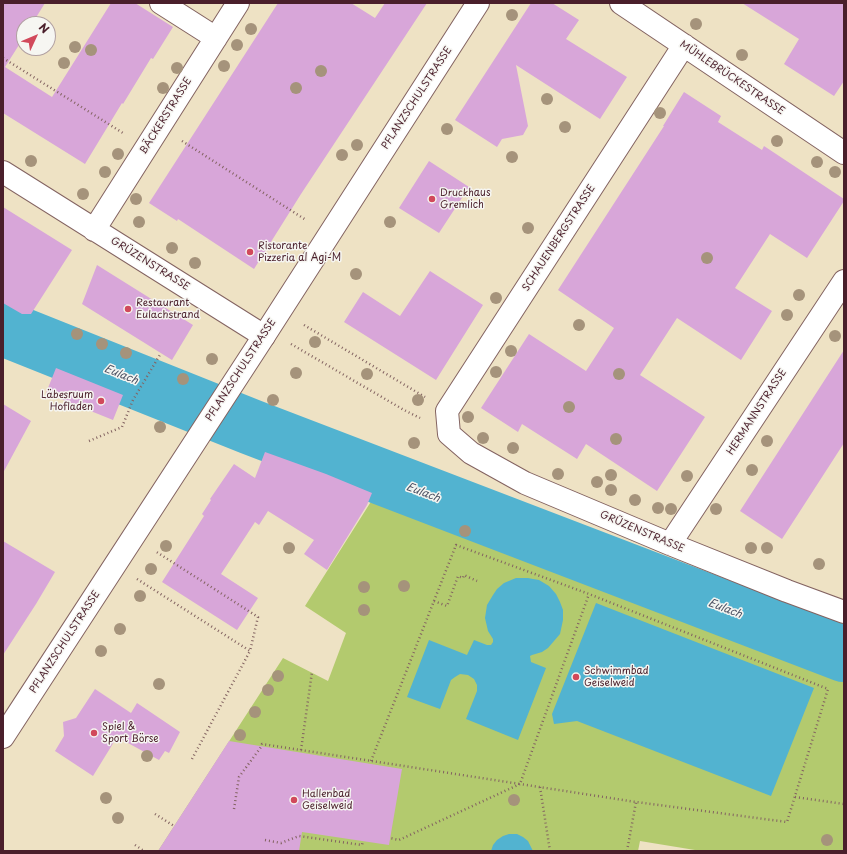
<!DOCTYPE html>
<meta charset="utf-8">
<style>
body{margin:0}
#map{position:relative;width:847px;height:854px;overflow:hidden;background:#eee2c4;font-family:"Playpen Sans",sans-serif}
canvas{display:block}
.frame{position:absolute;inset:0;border:4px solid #4a1f2b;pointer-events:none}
.north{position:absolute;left:16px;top:16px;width:40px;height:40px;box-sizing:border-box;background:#f6f6f2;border:1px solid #b1a0a2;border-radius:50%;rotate:46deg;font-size:11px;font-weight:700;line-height:16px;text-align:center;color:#4a1f2b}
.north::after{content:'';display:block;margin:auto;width:14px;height:18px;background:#d1495b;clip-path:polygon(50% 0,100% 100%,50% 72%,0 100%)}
</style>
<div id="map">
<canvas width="847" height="854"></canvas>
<div class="frame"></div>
<div class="north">N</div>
</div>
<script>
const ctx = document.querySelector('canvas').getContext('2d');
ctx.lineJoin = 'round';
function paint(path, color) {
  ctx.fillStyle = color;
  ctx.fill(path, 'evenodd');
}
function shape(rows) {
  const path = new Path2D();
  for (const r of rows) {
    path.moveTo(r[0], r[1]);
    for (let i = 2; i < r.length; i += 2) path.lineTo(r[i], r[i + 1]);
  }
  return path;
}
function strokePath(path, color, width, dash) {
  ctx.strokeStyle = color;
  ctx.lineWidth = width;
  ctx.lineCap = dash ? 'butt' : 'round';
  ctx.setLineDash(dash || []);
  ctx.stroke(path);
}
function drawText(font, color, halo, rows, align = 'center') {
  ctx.font = font + ' "Playpen Sans",sans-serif';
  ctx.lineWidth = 3;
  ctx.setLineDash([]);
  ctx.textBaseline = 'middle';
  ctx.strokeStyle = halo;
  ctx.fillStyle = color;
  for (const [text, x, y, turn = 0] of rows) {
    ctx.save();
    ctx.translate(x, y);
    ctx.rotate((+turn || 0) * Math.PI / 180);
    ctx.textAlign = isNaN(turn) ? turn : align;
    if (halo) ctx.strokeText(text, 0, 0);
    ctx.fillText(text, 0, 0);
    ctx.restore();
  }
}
const green = shape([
 [376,491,844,674,844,851,701,851,640,841,638,851,158,851,283,658,328,681,346,633,305,606,372,500]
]);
const water = shape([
 [516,578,528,578,533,579,539,580,549,586,556,594,560,602,563,610,563,620,560,634,548,648,542,652,532,655,530,656,531,662,546,668,518,740,466,719,477,691,477,685,474,679,468,675,460,674,455,677,451,680,440,709,407,697,429,640,467,655,474,640,487,645,491,645,493,642,493,639,488,631,485,618,487,605,493,595,497,589,504,583],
 [596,603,814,688,771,796,577,721,554,724,552,714],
 [509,834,517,834,523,837,528,841,533,851,491,851,493,845,497,840,503,836]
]);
const river = shape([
 [3,328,251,427,844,654]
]);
const building = shape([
 [3,3,45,3,32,24,24,24,24,37,5,67,52,97,111,3,135,3,173,27,153,59,151,58,123,104,122,103,85,164,3,113],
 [278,3,351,3,375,18,385,3,427,3,301,194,254,269,178,219,177,221,149,203],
 [531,3,552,3,579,20,566,39,627,77,600,119,516,65,528,126,523,135,502,139,497,147,455,120],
 [742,3,844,3,844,81,834,96,784,64,799,39],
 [684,92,721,116,718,122,762,150,764,146,844,199,844,201,807,258,770,234,735,288,772,311,741,360,677,318,640,375,705,417,657,491,586,444,577,459,522,424,518,432,481,408,529,334,586,371,614,328,558,290,664,126,663,126],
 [429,161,469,187,439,233,399,208],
 [3,207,72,250,31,314,22,314,3,303],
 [97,265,193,325,172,360,82,304],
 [430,271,483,305,436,380,344,322,363,292,400,316],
 [844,350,844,443,782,539,740,511],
 [56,368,123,395,113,420,46,393],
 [3,404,31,421,3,473],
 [265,452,326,474,372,493,367,505,327,570,304,554,314,540,268,511,259,525,255,522,221,574,258,598,237,630,162,582,204,516,202,514,211,500,210,499,234,464,255,478],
 [3,541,55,572,36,604,3,655],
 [95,689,131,713,137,703,180,732,169,753,165,751,159,760,117,737,93,776,55,751,64,736,63,722,76,718],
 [229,741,402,769,389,845,302,832,299,851,158,851]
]);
const path = shape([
 [3,58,123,133],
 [182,141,306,220],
 [304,325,425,397],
 [291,344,404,410,420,418],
 [89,441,122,427,133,400,161,353],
 [137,579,250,651,258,617,155,551],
 [434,601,447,606,458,576,463,578,464,575,477,581],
 [301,750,312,672],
 [192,759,250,651],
 [371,761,456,545,589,594,828,689,787,822,636,802,520,784,399,840,390,838],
 [540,787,550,851],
 [795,797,844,804],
 [234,809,239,777,261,747,262,744,520,784,589,594],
 [155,814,174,826],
 [265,840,281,843,299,836,362,845,363,841],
 [135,845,144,851],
 [627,851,636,802]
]);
const minor = shape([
 [161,3,216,38],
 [621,3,844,153],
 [684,45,447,411,449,434,471,453,525,483,670,544,787,591,844,612],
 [3,172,264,336],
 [94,230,238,3],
 [670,544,844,281]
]);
const tertiary = shape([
 [3,737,264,336,478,3]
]);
const trees = [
 [512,15],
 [696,24],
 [251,29],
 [237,45],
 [75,47],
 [91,50],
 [742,55],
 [64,63],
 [224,66],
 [177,68],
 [321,71],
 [163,88],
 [296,88],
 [547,99],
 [660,113],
 [565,127],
 [447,129],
 [777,141],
 [357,145],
 [118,154],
 [342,155],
 [512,157],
 [31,161],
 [817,162],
 [105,172],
 [835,172],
 [83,194],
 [136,199],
 [139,222],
 [390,222],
 [528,228],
 [172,248],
 [707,258],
 [195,263],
 [356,274],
 [799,295],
 [496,298],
 [787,315],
 [579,325],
 [77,334],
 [835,336],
 [315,342],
 [102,344],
 [511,351],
 [126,353],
 [212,359],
 [496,372],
 [296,373],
 [367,374],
 [619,374],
 [183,379],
 [273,400],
 [418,400],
 [569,407],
 [468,417],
 [160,427],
 [483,438],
 [616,439],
 [767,441],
 [414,443],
 [513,448],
 [752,470],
 [558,474],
 [611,475],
 [687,476],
 [597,482],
 [611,490],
 [635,500],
 [658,508],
 [671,509],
 [716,509],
 [465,531],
 [166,546],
 [289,548],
 [751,548],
 [767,548],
 [819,564],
 [151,569],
 [404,586],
 [364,587],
 [140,596],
 [364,610],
 [120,629],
 [101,651],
 [278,676],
 [159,684],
 [268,690],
 [255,712],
 [240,735],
 [147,756],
 [106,798],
 [514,800],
 [118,818],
 [827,840]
];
const markers = [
 [432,199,4,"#d1495b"],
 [250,252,4,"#d1495b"],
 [128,309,4,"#d1495b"],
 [101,401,4,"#d1495b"],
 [576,677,4,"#d1495b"],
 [94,733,4,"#d1495b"],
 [294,800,4,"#d1495b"]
];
const streetNames = [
 ["MÜHLEBRÜCKESTRASSE",732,78,34],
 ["PFLANZSCHULSTRASSE",417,98,-57],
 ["BÄCKERSTRASSE",166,116,-58],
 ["SCHAUENBERGSTRASSE",559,238,-57],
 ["GRÜZENSTRASSE",150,264,32],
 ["PFLANZSCHULSTRASSE",241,370,-57],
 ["HERMANNSTRASSE",757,412,-57],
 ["GRÜZENSTRASSE",642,532,23],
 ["PFLANZSCHULSTRASSE",65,642,-57]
];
const poiNames = [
 ["Druckhaus",440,193],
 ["Gremlich",440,205],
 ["Ristorante",258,246],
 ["Pizzeria al Agi-M",258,258],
 ["Restaurant",136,303],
 ["Eulachstrand",136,315],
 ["Läbesruum",93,395,"right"],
 ["Hofladen",93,407,"right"],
 ["Schwimmbad",584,671],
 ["Geiselweid",584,683],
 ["Spiel &",102,727],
 ["Sport Börse",102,739],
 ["Hallenbad",302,794],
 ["Geiselweid",302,806]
];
const waterNames = [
 ["Eulach",121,375,22],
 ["Eulach",423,493,21],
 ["Eulach",725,609,21]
];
paint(green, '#b3ca6e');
paint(water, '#52b3d0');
strokePath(river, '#52b3d0', 56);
paint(building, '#d8a6d9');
strokePath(minor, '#836361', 24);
strokePath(tertiary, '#836361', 24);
strokePath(path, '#836361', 2.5, [1, 3]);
strokePath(minor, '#fff', 22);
strokePath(tertiary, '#fff', 22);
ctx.fillStyle = '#a5937b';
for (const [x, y] of trees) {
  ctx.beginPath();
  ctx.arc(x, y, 6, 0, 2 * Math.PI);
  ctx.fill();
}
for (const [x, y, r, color] of markers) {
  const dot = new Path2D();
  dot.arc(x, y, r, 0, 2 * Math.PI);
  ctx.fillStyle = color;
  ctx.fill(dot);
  strokePath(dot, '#f6f6f2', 1.5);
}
drawText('10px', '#4a1f2b', '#f6f6f2', streetNames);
drawText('10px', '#4a1f2b', '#f6f6f2', poiNames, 'left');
drawText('italic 11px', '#4d5365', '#f6f6f2', waterNames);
</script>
